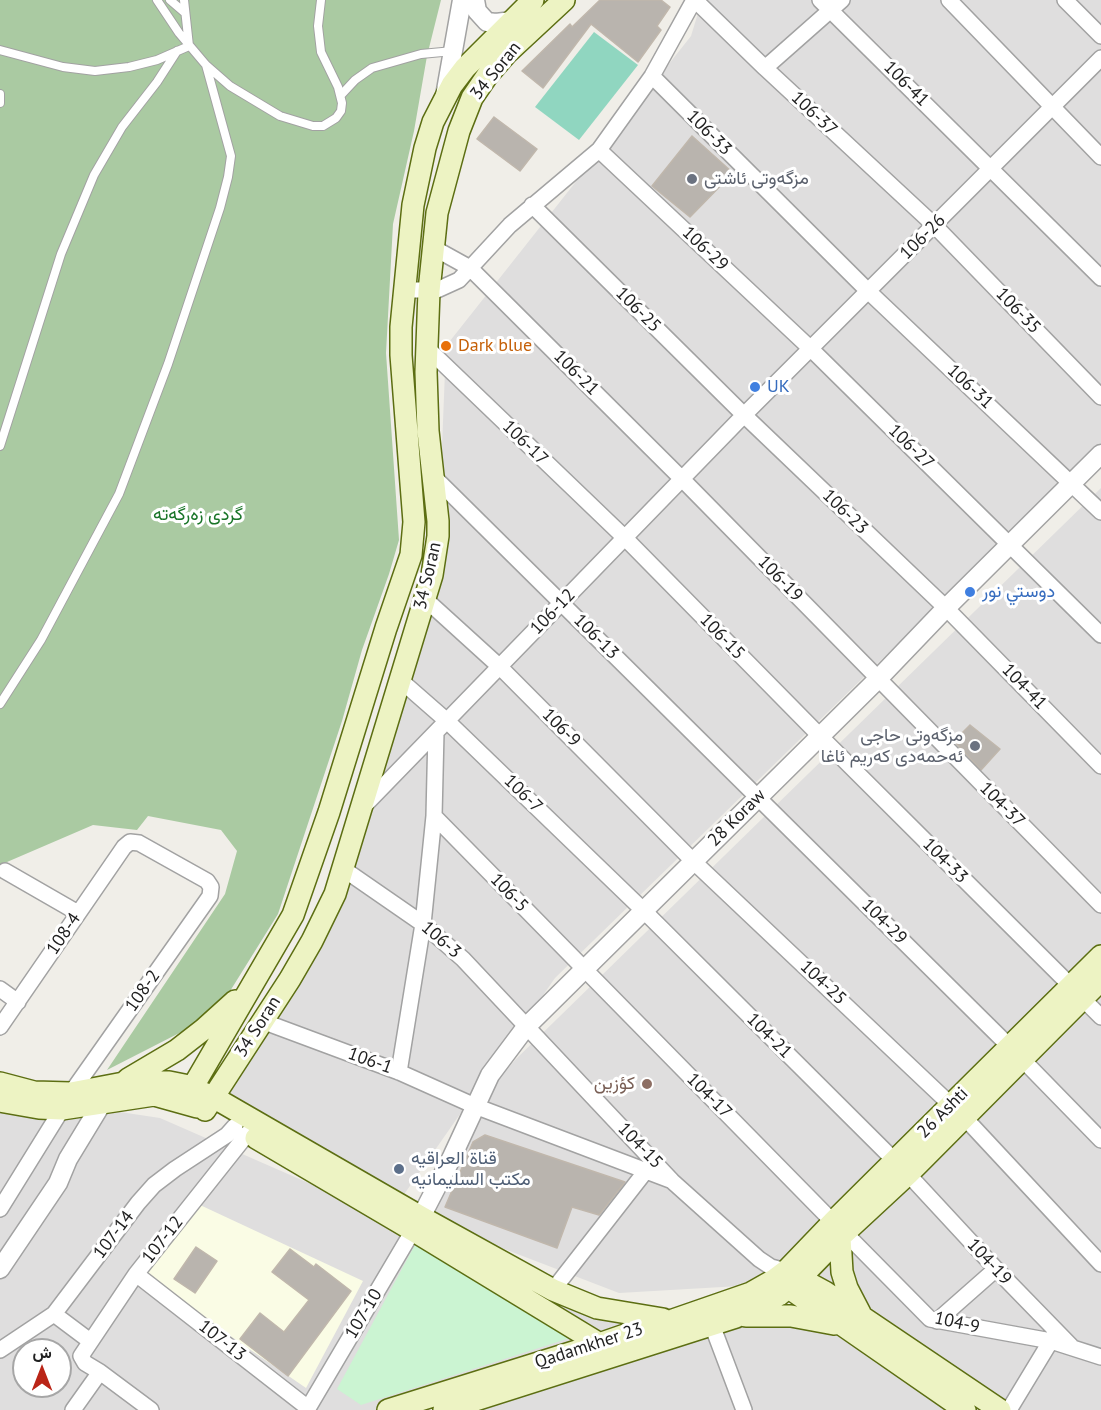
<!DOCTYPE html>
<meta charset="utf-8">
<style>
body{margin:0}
#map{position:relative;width:1101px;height:1410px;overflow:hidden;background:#f0eee8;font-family:"PT Sans",Vazirmatn,sans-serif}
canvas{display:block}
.north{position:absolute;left:12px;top:1338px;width:60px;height:60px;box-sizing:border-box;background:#fff;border:2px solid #a6a6a6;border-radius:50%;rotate:0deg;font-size:16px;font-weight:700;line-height:24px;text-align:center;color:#212121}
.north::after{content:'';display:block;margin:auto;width:21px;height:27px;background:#ba2517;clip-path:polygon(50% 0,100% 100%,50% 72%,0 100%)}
</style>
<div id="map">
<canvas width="1101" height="1410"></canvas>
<div class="north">ش</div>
</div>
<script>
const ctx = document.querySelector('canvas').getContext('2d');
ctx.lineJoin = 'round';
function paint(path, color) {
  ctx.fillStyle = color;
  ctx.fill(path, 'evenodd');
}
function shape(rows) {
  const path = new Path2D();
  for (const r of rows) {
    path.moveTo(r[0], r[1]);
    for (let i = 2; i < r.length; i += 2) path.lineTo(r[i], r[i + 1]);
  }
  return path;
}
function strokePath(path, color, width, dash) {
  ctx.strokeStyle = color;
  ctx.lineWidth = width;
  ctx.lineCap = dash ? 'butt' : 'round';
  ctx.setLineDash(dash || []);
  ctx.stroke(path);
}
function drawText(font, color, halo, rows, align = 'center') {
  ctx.font = font + ' "PT Sans",Vazirmatn,sans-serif';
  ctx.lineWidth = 6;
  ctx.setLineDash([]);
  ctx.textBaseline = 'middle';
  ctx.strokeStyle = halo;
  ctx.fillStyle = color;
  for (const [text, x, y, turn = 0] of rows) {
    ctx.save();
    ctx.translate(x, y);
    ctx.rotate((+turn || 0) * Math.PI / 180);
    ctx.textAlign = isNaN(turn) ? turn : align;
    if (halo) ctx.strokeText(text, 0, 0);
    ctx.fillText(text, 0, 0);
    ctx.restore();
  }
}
const residential = shape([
 [702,0,1101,0,1101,446,555,978,398,1203,219,1107,327,935,436,598,446,346,691,36],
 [1101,488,1101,1410,968,1410,774,1284,619,1293,421,1217,497,1081,516,1059],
 [0,1094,160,1118,553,1290,648,1327,400,1410,0,1410],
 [24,1350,60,1350,60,1386,24,1386],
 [783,1302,955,1410,444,1410]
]);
const education = shape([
 [200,1205,363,1281,306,1388,143,1276]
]);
const forest = shape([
 [0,0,441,0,427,56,414,131,393,224,386,353,399,540,389,574,362,650,342,721,278,914,222,1004,193,1026,107,1070,225,894,237,851,221,830,148,816,137,830,93,825,0,865]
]);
const park = shape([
 [417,1241,570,1338,361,1405,337,1389]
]);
const pitch = shape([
 [594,32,638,65,579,140,535,107]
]);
const building = shape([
 [600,0,661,0,670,7,657,26,661,30,638,62,591,24,543,88,522,71,570,24,572,27,600,0],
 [494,117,537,149,520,171,477,139,494,117],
 [692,136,733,173,690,217,652,186,692,136],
 [970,725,1000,749,981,770,954,741,970,725],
 [485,1135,625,1182,599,1215,572,1207,557,1248,445,1207,473,1142,485,1135],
 [196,1247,217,1261,195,1293,174,1279,196,1247],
 [290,1249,314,1267,316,1264,351,1291,288,1376,240,1339,260,1313,284,1332,309,1300,272,1272,290,1249]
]);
const service = shape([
 [157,0,179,33,206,65,230,86,280,116,313,126,323,126,336,118,341,111,342,103,338,87,321,52,318,26,321,0],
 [170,0,184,12],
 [0,50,63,67,95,71,129,67,157,60,189,46,184,0],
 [0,94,0,103],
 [341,95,355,80,372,68,421,54,453,51],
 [0,446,61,254,94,175,122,127,157,82,177,51],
 [0,704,41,640,119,494,168,364,220,208,228,177,231,156,206,65]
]);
const minor = shape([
 [695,0,765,68,934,225,1101,397],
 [820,0,1101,278],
 [949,0,1101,157],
 [1065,0,1101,36],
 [765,68,842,0],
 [652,76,868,291,1101,512],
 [599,150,811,349,1101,635],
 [532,205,744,415,946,608,1101,766],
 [432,247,470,268,682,479,1101,905],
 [404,290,437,290,459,280,510,225,599,150,652,76,694,0],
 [426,347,625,538,820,736,1071,986],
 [434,477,1010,1047],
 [424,598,500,667,694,862,951,1105],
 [399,679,447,721,644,911,895,1161],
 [364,806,744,415,1101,58],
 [434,816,833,1222],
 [342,868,423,924,463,959,672,1181,759,1259,771,1267,786,1271],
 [5,871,78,913],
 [0,989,18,1002],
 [1082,998,1101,1017],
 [262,1021,399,1072,475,1106,670,1180],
 [0,1027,124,847,130,842,139,843,207,881,211,887,210,896,71,1093],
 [1022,1059,1101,1140],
 [399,1072,423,924,434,816,436,732],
 [964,1117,1101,1264],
 [908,1174,996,1269,1071,1346],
 [0,1209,62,1109],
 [845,1233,930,1319,1051,1341,1101,1357],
 [136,1274,308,1408],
 [553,1290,645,1172],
 [54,1314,90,1341],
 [937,1321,996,1269],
 [712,1325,744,1410],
 [0,1350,54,1314,138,1203,154,1185,175,1169,227,1135,235,1126],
 [73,1410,100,1372],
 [151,1410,100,1372,85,1363,81,1356,136,1274,248,1133],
 [307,1410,418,1222],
 [1009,1410,1055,1334]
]);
const tertiary = shape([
 [475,0,477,11,487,22,496,23,512,21],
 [445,96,462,0],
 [421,1217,451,1159,490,1075,526,1027,878,679,946,608,1101,454],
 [0,1269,58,1183,68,1159,102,1103]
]);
const secondary = shape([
 [128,1079,177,1050,204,1029,235,1001],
 [0,1083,34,1092,71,1093,134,1081,169,1082,184,1085,213,1097,421,1217,553,1290,597,1308,663,1319],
 [0,1101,39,1108,62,1109,154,1095,197,1107],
 [184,1102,293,915,329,812,386,628,411,555,414,522,401,355,401,327,413,205,425,148,433,122,452,85,465,68,533,0],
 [205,1110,290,979,312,941,335,894,432,575,438,536,438,521,428,431,426,372,429,291,437,213,459,131,472,98,487,76,507,53,564,0],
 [256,1138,414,1231,608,1349],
 [840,1237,842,1272,847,1288,860,1313],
 [790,1273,825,1292,1000,1410],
 [777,1281,789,1288,965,1410],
 [746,1316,791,1316,834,1324],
 [388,1410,599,1344,648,1327,673,1320,751,1293,774,1280,786,1271,833,1222,1101,956],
 [444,1410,736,1317,779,1295,800,1278,840,1237,908,1174,1101,980]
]);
const markers = [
 [692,179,6,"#6b7280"],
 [446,346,6,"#e8710a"],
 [755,387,6,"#3f7fe0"],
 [970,592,6,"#3f7fe0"],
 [975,746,6,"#6b7280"],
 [647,1084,6,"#8d6e63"],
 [399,1169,6,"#5c6f8a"]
];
const streetNames = [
 ["34 Soran",496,71,-51],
 ["106-41",906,84,45],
 ["106-37",814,114,43],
 ["106-33",709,133,45],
 ["106-26",923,237,-45],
 ["106-29",705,249,43],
 ["106-25",638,310,45],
 ["106-35",1018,311,46],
 ["106-21",576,373,45],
 ["106-31",970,387,43],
 ["106-17",525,443,44],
 ["106-27",911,447,44],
 ["106-23",845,512,44],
 ["34 Soran",428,576,-77],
 ["106-19",780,579,46],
 ["106-12",553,612,-46],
 ["106-13",596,637,45],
 ["106-15",722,637,46],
 ["104-41",1024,687,46],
 ["106-9",561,728,45],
 ["106-7",523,794,44],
 ["104-37",1002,805,45],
 ["28 Koraw",737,818,-45],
 ["104-33",945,861,45],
 ["106-5",509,893,46],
 ["104-29",884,922,45],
 ["108-4",64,934,-56],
 ["106-3",441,940,41],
 ["104-25",823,983,43],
 ["108-2",143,991,-55],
 ["34 Soran",258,1027,-57],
 ["104-21",769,1036,45],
 ["106-1",370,1061,20],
 ["104-17",709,1096,45],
 ["26 Ashti",943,1113,-45],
 ["104-15",640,1146,46],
 ["107-14",114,1235,-53],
 ["107-12",163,1240,-52],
 ["104-19",989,1262,47],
 ["107-10",364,1314,-59],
 ["104-9",957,1323,13],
 ["107-13",222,1341,38],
 ["Qadamkher 23",589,1346,-18]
];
const worshipNames = [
 ["مزگەوتی ئاشتی",704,179],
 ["مزگەوتی حاجی",963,736,"right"],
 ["ئەحمەدی کەریم ئاغا",963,757,"right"]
];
const foodNames = [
 ["Dark blue",458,346]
];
const shopNames = [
 ["UK",767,387],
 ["دوستي نور",982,592]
];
const parkNames = [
 ["گردی زەرگەتە",198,515]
];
const educationNames = [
 ["كؤزين",635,1084]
];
const serviceNames = [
 ["قناة العراقيه",411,1159],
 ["مكتب السليمانيه",411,1180]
];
paint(residential, '#dfdede');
paint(education, '#fafce5');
paint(forest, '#aacaa2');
paint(park, '#cbf4d2');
paint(pitch, '#90d6c0');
paint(building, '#b9b4ae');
strokePath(building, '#c0b7ac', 1.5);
strokePath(service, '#a2a2a2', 10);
strokePath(minor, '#a2a2a2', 18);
strokePath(tertiary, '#a2a2a2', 21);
strokePath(secondary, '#5c6e12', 24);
strokePath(service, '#fff', 8);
strokePath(minor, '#fff', 15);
strokePath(tertiary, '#fff', 18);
strokePath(secondary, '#edf3c3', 21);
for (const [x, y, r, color] of markers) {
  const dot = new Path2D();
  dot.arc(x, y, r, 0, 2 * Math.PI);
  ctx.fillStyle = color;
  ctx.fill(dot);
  strokePath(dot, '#fff', 2);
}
drawText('18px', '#212121', '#fff', streetNames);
drawText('18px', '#5b616d', '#fff', worshipNames, 'left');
drawText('18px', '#c56008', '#fff', foodNames, 'left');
drawText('18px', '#366cbe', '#fff', shopNames, 'left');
drawText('18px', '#197528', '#fff', parkNames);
drawText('18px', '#785e54', '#fff', educationNames, 'right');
drawText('18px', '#4e5e75', '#fff', serviceNames, 'left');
</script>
